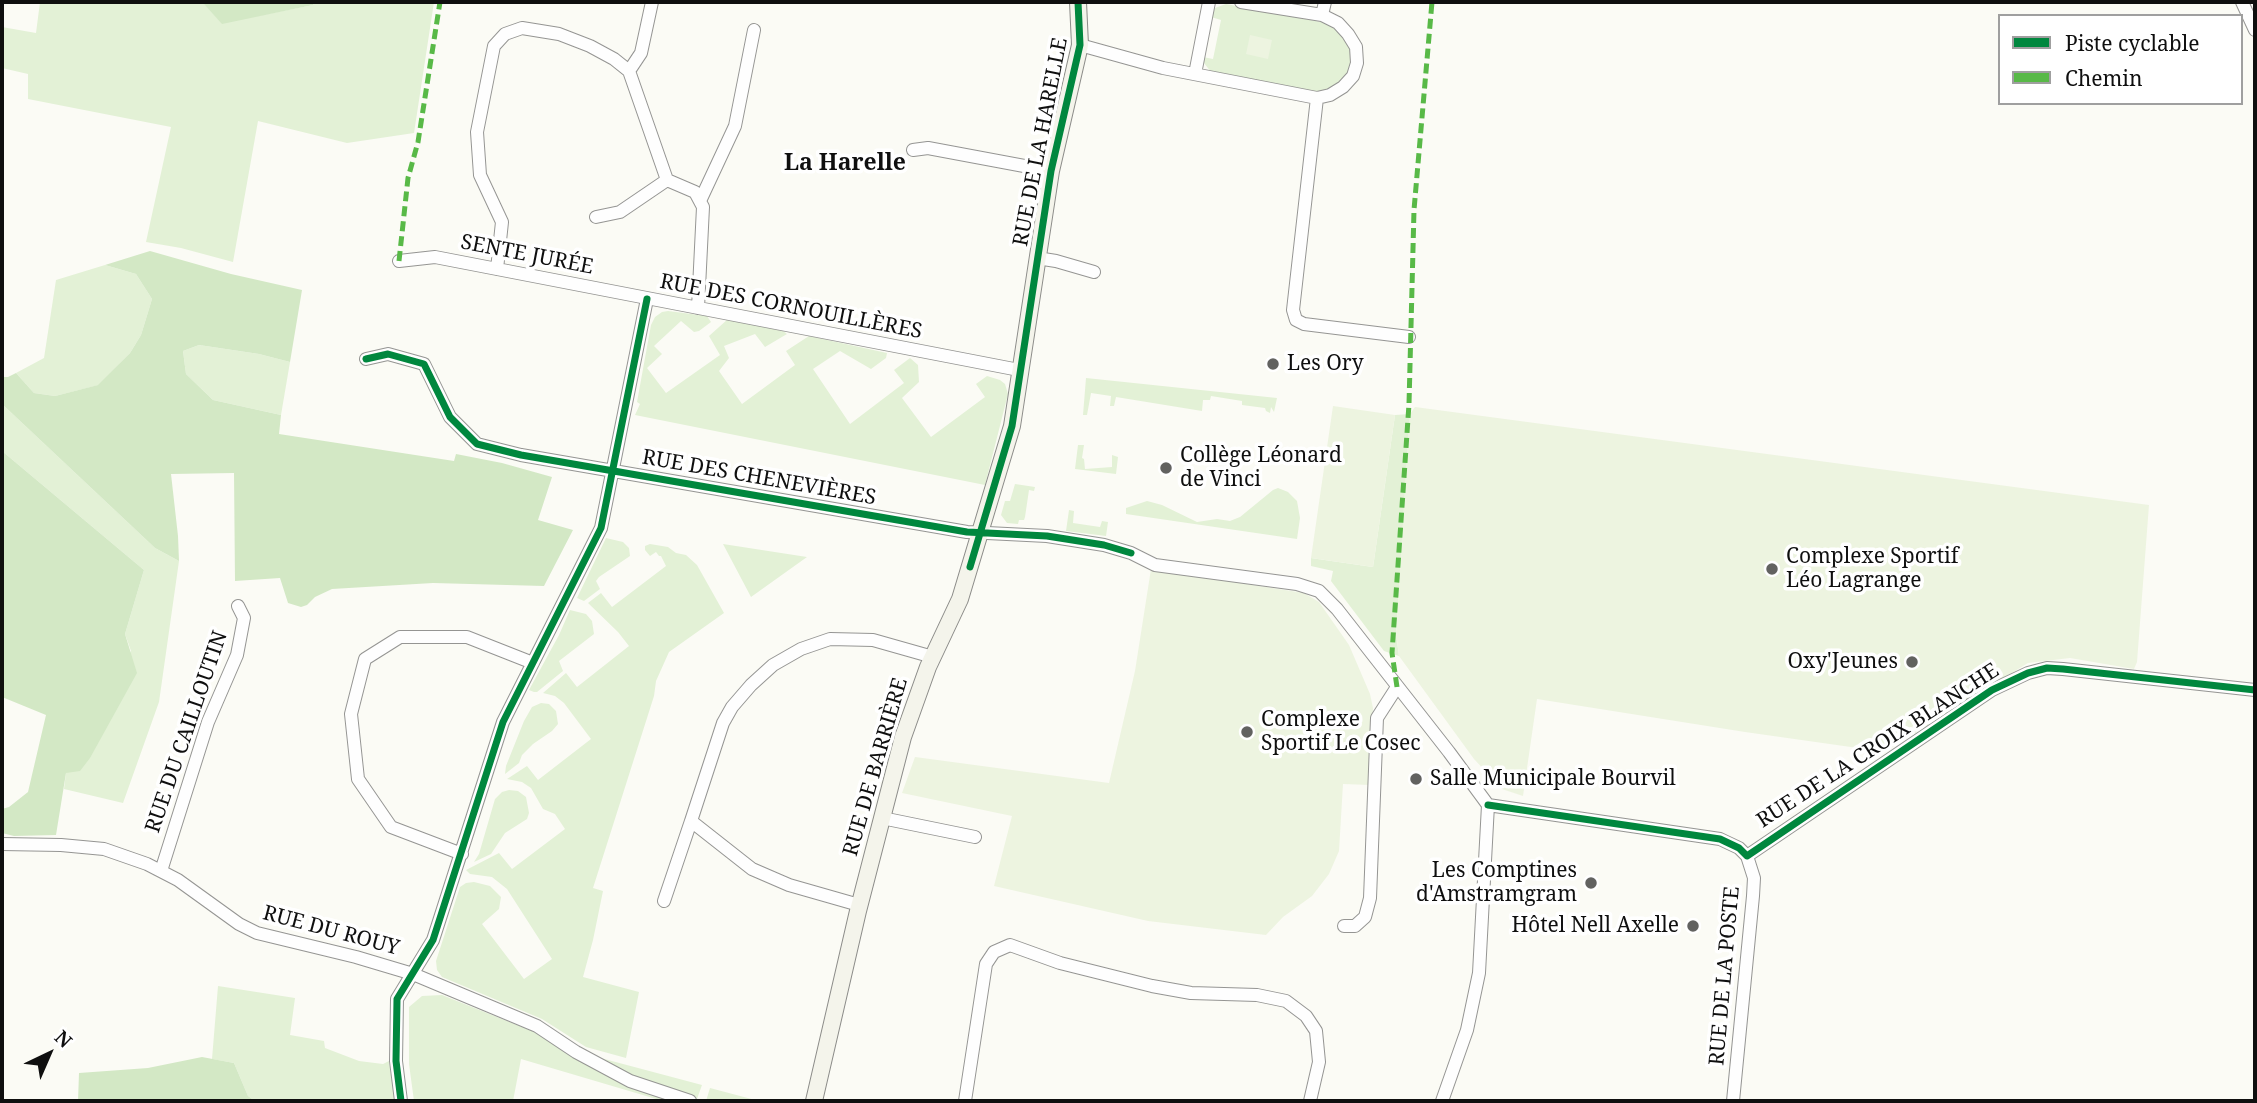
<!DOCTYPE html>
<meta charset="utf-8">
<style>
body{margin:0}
#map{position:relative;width:2257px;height:1103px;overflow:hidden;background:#fbfbf5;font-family:"Noto Serif",serif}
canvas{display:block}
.frame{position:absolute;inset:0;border:4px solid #0f0f0f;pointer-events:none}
.legend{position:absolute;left:1998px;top:14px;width:245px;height:91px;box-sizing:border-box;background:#fff;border:2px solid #9f9f9f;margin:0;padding:9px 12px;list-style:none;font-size:21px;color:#0f0f0f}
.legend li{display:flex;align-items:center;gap:14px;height:35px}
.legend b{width:35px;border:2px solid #9f9f9f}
.north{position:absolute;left:14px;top:1019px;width:70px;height:70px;-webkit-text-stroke:5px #fff;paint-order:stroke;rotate:44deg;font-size:19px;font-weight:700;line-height:28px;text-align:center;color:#0f0f0f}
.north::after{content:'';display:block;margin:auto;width:24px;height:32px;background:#0f0f0f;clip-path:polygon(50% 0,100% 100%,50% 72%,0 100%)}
</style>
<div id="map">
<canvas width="2257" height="1103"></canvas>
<div class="frame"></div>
<ul class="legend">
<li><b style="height:9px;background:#00873e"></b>Piste cyclable</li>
<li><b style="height:9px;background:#58b947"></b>Chemin</li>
</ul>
<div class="north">N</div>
</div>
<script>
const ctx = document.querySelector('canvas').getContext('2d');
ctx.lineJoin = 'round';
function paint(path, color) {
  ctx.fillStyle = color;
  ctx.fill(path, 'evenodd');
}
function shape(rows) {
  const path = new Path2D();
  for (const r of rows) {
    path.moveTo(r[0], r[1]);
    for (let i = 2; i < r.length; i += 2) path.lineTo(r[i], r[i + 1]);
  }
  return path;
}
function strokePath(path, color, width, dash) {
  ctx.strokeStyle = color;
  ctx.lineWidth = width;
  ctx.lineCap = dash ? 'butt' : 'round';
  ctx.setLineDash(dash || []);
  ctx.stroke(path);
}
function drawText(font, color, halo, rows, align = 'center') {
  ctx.font = font + ' "Noto Serif",serif';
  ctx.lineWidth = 7;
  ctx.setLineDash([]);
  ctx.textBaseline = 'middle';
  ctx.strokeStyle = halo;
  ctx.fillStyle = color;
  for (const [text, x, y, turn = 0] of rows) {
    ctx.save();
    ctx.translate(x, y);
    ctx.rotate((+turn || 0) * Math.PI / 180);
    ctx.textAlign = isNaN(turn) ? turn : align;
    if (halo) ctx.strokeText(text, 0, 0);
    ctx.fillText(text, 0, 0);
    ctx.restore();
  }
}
const green = shape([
 [40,2,202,2,222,23,313,5,313,2,434,2,414,133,347,143,258,121,233,262,181,248,146,242,171,127,28,99,28,74,2,68,2,27,36,33],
 [1226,4,1326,23,1340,30,1354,52,1348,76,1335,88,1315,92,1211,72,1204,63,1203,57,1213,59,1221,20,1211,17,1215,8],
 [105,265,136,274,152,299,141,335,130,353,99,385,55,396,34,393,16,373,44,358,56,280],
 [668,311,707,316,711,322,699,331,694,332,681,321,654,346,662,354,647,368,666,393,720,355,709,336,728,319,783,331,787,334,765,347,755,334,724,346,729,358,719,371,742,404,795,365,786,351,809,336,887,353,886,358,871,369,840,351,813,369,850,424,904,383,894,370,910,358,918,365,919,382,902,398,931,437,985,397,976,384,987,376,1000,380,1005,384,1008,394,985,485,635,415,640,404,637,402,651,325,655,317,662,312],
 [199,345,259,354,290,362,281,415,213,400,186,374,183,351],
 [1086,378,1277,398,1274,412,1271,407,1270,413,1266,411,1265,408,1242,405,1242,401,1211,396,1210,400,1203,400,1202,411,1116,397,1114,406,1110,406,1111,396,1091,393,1087,415,1083,415],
 [2,404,155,548,179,561,159,702,123,803,64,789,66,773,131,651,125,634,144,570,2,451],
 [1410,414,1396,633,1399,656,1384,651,1331,581,1333,571,1311,566,1311,558,1373,567,1395,415],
 [1078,445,1084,445,1082,458,1084,459,1085,469,1112,467,1112,455,1118,457,1116,474,1075,469],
 [1015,484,1035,487,1034,491,1029,490,1025,517,1024,520,1019,520,1018,524,1007,523,1001,515,1005,501,1010,501],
 [1278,488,1288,492,1297,501,1300,518,1297,539,1126,514,1126,508,1147,501,1162,505,1197,522,1217,519,1230,521,1240,517,1273,490],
 [1069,510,1074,511,1073,523,1100,527,1102,521,1108,522,1106,536,1066,531],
 [606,538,623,542,629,548,630,556,599,577,596,581,600,589,584,601,577,598],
 [650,544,668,547,676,553,686,555,697,565,724,613,669,652,656,681,654,696,593,888,603,891,593,940,583,977,639,992,626,1058,586,1047,542,1019,442,977,437,970,436,961,460,887,466,883,474,882,490,886,501,897,499,909,482,924,524,979,552,959,507,889,492,877,470,874,466,870,499,853,512,869,565,829,555,814,543,809,531,788,522,782,507,779,527,766,538,780,591,739,564,703,555,696,543,693,566,673,577,687,629,646,618,632,588,603,601,593,612,607,666,566,661,556,659,556,656,552,650,556,645,550,645,546],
 [723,544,807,557,751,597],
 [570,610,586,614,592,621,594,634,559,661,563,671,537,692,534,692,529,690,559,635],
 [541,703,549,704,556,711,558,724,552,731,533,744,522,755,519,763,505,774,506,766,524,721,532,707],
 [509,790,518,791,526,797,529,813,527,819,505,833,491,854,474,862,479,854,495,799,502,792],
 [218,986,295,998,290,1035,324,1041,325,1048,359,1061,383,1064,389,1061,395,1101,255,1101,248,1096,234,1063,212,1059],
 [442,995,537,1033,673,1101,663,1101,521,1059,513,1101,414,1101,409,1064,409,1007,422,996],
 [593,1056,702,1085,697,1099,633,1077],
 [710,1088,759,1101,706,1101]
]);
const forest = shape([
 [202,2,313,2,313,5,222,24],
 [150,251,231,274,302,290,290,362,259,354,199,345,183,351,186,374,213,400,281,415,279,434,454,461,456,454,502,463,552,477,538,520,573,530,544,586,433,583,332,589,315,597,307,605,301,607,288,603,280,578,235,581,234,473,171,474,178,536,179,561,155,548,2,404,2,377,8,377,16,373,34,393,55,396,98,385,130,353,141,335,152,299,136,274,105,265],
 [2,451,144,570,125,634,137,673,90,758,80,771,66,773,56,835,14,836,2,833,2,809,9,807,28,792,46,715,2,697],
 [202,1057,234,1063,248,1096,255,1101,78,1101,79,1073,148,1068]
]);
const pitch = shape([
 [1250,35,1272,40,1268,59,1246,54],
 [1333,406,1395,415,1373,567,1311,558],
 [1415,407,2149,505,2137,662,2134,669,2070,658,2028,663,1875,758,1872,750,1745,732,1537,699,1523,796,1502,789,1474,759,1399,656,1396,633,1410,414],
 [1151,569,1304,593,1319,602,1349,645,1370,694,1373,708,1370,785,1343,784,1339,851,1329,874,1312,896,1283,917,1266,935,1148,921,994,886,1012,816,902,793,915,757,1109,783,1135,671]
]);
const street = shape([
 [2242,2,2255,30],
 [1322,15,1325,2],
 [1080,45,1163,68,1317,98,1330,95,1343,87,1353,76,1357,63,1356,47,1348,34,1338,23,1322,15,1241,2],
 [629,71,641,53,652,2],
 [1195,74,1209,2],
 [1317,98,1293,310,1296,320,1304,324,1409,337],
 [913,150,928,148,1051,171],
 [700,201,735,126,754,30],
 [596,217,620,212,667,180],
 [1037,258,1056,261,1094,272],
 [399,261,435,257,1019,370],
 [497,269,502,222,480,175,477,132,494,46,505,34,522,28,559,34,590,46,614,59,629,71,667,180,695,192,703,207,698,308],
 [366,359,388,354,424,364,450,417,477,444,521,455,967,532,1047,536,1104,545,1131,553,1155,565,1297,584,1319,591,1337,609,1449,752,1488,805,1479,973,1467,1030,1442,1101],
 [1488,805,1720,839,1739,848,1747,856,1992,690,2028,673,2047,668,2063,669,2255,690],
 [882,818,975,837],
 [2,844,61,845,104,849,147,864,178,880,239,924,257,933,356,957,413,974,537,1026,576,1052,630,1081,690,1101],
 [462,854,391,827,358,779,351,714,365,659,400,637,467,637,533,663],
 [161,871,208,722,237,655,244,618,238,606],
 [664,901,691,821],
 [859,905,789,885,752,869,691,821,723,723,732,707,751,685,773,665,801,649,830,639,873,640,933,657],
 [1344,926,1355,926,1365,917,1370,898,1377,718,1397,687],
 [401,1101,396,1061,397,999,433,940,503,722,601,528,647,299],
 [965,1101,986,964,994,952,1010,945,1060,963,1152,986,1191,993,1257,995,1286,1001,1306,1016,1316,1031,1319,1062,1310,1101],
 [1733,1101,1753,896,1754,878,1747,856]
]);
const secondary = shape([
 [814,1101,858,911,903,737,928,667,960,599,1012,426,1051,171,1080,45,1078,2]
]);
const quiet = shape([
 [399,261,408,178,418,142,440,2],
 [1397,687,1392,653,1409,404,1414,210,1432,2]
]);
const cycleway = shape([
 [366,359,388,354,424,364,450,417,477,444,521,455,967,532,1047,536,1104,545,1131,553],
 [970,567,1012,426,1051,171,1080,45,1078,2],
 [1488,805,1720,839,1739,848,1747,856,1992,690,2028,673,2047,668,2063,669,2255,690],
 [401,1101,396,1061,397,999,433,940,503,722,601,528,647,299]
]);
const markers = [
 [1273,364,7,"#626260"],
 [1166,468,7,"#626260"],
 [1772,569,7,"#626260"],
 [1912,662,7,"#626260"],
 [1247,732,7,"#626260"],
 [1416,779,7,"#626260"],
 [1591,883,7,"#626260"],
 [1693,926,7,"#626260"]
];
const streetNames = [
 ["RUE DE LA HARELLE",1041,142,-79],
 ["SENTE JURÉE",527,255,11],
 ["RUE DES CORNOUILLÈRES",791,307,11],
 ["RUE DES CHENEVIÈRES",759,478,10],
 ["RUE DU CAILLOUTIN",187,732,-71],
 ["RUE DE LA CROIX BLANCHE",1878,746,-33],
 ["RUE DE BARRIÈRE",876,767,-74],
 ["RUE DU ROUY",331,931,15],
 ["RUE DE LA POSTE",1725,976,-85]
];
const poiNames = [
 ["Les Ory",1287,364],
 ["Collège Léonard",1180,456],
 ["de Vinci",1180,480],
 ["Complexe Sportif",1786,557],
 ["Léo Lagrange",1786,581],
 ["Oxy'Jeunes",1898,662,"right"],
 ["Complexe",1261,720],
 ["Sportif Le Cosec",1261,744],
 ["Salle Municipale Bourvil",1430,779],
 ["Les Comptines",1577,871,"right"],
 ["d'Amstramgram",1577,895,"right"],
 ["Hôtel Nell Axelle",1679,926,"right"]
];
const neighbourhoodNames = [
 ["La Harelle",845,163]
];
paint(green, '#e3f1d6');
paint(forest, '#d3e8c5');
paint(pitch, '#edf4e0');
strokePath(street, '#959593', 14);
strokePath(secondary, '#8c8c89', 18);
strokePath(street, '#fefefe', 12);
strokePath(secondary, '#f4f4eb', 16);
strokePath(quiet, '#58b947', 5, [10, 5]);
strokePath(cycleway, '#00873e', 7);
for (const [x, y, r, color] of markers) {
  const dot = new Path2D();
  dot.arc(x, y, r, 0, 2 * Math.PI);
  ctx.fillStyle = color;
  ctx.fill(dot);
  strokePath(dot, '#fff', 2.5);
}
drawText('21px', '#0f0f0f', '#fff', streetNames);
drawText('21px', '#0f0f0f', '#fff', poiNames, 'left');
drawText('bold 23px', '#0f0f0f', '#fff', neighbourhoodNames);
</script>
